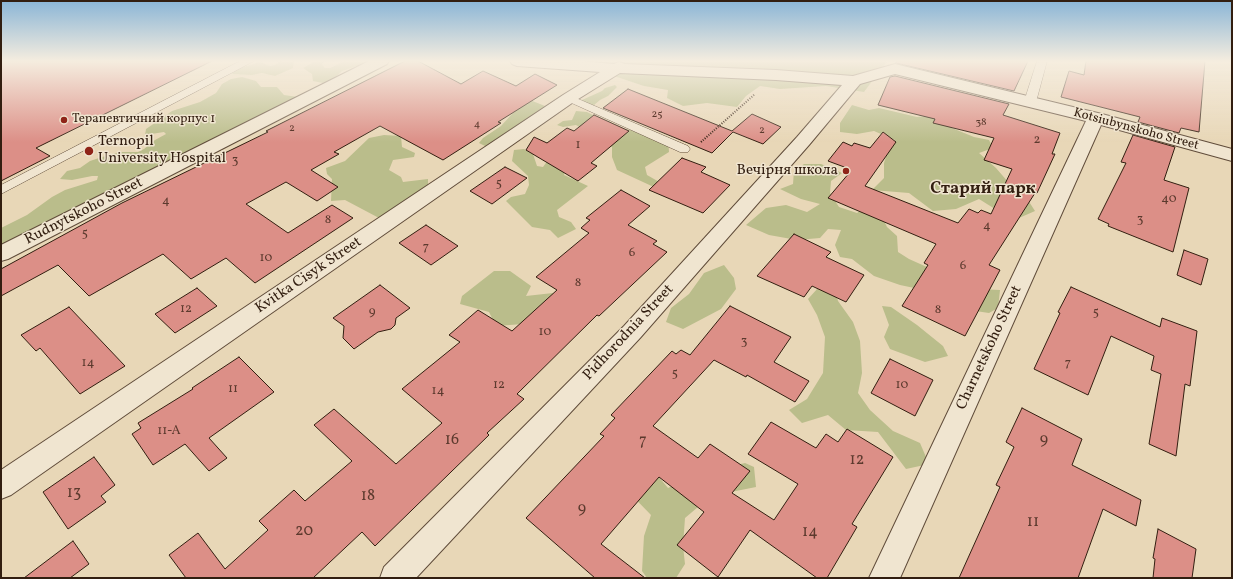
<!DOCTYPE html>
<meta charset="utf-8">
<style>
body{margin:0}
#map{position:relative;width:1233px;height:579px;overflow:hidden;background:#e8d7b7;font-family:Vollkorn,serif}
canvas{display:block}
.frame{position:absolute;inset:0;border:2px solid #321e10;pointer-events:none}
</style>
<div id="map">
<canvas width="1233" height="579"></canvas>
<div class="frame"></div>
</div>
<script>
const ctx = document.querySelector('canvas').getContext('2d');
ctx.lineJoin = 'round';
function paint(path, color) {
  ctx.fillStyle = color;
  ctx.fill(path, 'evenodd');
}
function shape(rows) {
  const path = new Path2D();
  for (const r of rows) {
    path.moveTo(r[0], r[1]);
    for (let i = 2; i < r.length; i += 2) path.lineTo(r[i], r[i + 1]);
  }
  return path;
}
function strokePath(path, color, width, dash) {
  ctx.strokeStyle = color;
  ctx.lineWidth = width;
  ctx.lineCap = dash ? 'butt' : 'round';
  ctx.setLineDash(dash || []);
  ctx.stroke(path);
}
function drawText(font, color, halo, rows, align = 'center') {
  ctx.font = font + ' Vollkorn,serif';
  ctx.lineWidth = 3;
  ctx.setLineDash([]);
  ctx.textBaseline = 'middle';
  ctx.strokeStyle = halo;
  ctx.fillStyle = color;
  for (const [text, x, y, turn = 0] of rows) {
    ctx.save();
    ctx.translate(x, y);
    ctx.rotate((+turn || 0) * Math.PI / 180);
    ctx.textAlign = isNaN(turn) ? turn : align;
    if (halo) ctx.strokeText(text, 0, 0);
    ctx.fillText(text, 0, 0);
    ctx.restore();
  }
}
const green = shape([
 [281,61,294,61,293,68,275,76,262,73,252,75,232,74,236,69,260,62,270,66,275,65],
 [315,61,324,61,322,64,325,68,330,68,345,61,372,61,342,71,334,79,323,83,313,81,312,74,303,68],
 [591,61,887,61,864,92,826,86,780,89,760,86,746,96,737,107,707,103,683,106,667,98,668,90,644,86,611,75,594,71,586,66],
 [242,77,256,81,261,87,277,87,284,95,298,97,225,136,201,144,178,160,1,254,1,228,27,215,52,197,65,190,97,180,98,176,92,176,72,180,60,179,67,171,80,168,90,161,102,157,121,152,138,152,144,149,155,140,166,134,164,132,145,135,146,129,172,111,200,102,216,93,222,84,231,79],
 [615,85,617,87,608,96,600,100,594,105,587,107,582,100,602,91,605,88],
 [530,100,545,106,487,147,479,143,483,138,501,126,522,103],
 [852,105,869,110,879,108,917,117,929,116,940,120,952,128,974,137,989,140,993,148,979,153,996,168,1015,190,1026,197,1035,211,1019,218,995,209,979,199,956,209,933,211,909,193,872,190,884,178,884,163,888,150,895,140,874,131,857,134,840,132,840,123],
 [576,111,587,112,620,129,651,132,668,139,669,152,645,167,647,175,661,183,656,188,617,170,612,157,612,147,576,125,563,127,557,125,563,121,572,120],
 [384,135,401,136,402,147,415,153,414,157,393,160,389,170,401,177,403,182,428,179,428,185,436,190,379,218,345,200,331,201,332,179,327,174,326,168,345,161,369,138],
 [524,149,533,154,537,166,543,167,548,160,566,162,564,175,588,186,557,210,559,217,571,222,576,229,558,238,550,230,532,227,506,201,511,197,525,194,529,185,528,176,512,161,514,150],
 [804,164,821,164,842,173,831,181,830,193,839,207,857,213,866,206,879,210,887,227,897,236,898,252,909,259,976,289,1000,290,998,308,989,313,962,309,919,289,900,285,874,276,852,259,840,257,835,245,841,230,828,229,820,238,797,240,769,235,746,225,766,208,786,205,807,212,820,204,801,199,780,189,793,184,794,171],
 [724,265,734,278,736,289,721,309,683,329,666,322,671,308,689,294,704,273],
 [494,271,510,271,531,286,526,296,553,293,565,302,523,324,496,326,489,312,460,304,462,296],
 [818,288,835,291,838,301,853,322,860,341,862,373,858,393,870,410,893,431,920,443,929,464,906,469,878,432,846,430,828,415,802,423,789,410,807,399,823,373,825,337,817,315,808,299],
 [882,306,891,307,917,325,943,346,948,356,925,362,890,349,884,337,889,325],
 [643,458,668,488,702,473,745,463,754,467,756,487,711,496,685,518,683,546,685,564,676,578,647,578,642,571,644,536,651,515,613,476]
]);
const building = shape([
 [1,61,212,61,36,148,50,156,1,181,1,61],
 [405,61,418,61,461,84,483,71,516,86,535,74,557,85,498,122,501,123,443,160,380,126,334,152,339,154,311,170,338,187,317,201,286,182,246,204,288,233,332,205,353,218,255,283,226,258,191,279,163,254,89,296,58,265,1,296,1,269,122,203,268,132,266,131,405,61],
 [896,61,1028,61,1014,91,896,63,896,61],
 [1086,61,1205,61,1199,132,1181,128,1179,133,1138,122,1140,117,1061,97,1069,71,1084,75,1086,61],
 [895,76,1009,104,1003,115,1060,133,1052,154,1055,154,1037,193,1035,193,989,265,1000,270,965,336,902,306,928,265,924,263,936,244,828,198,850,172,846,170,847,168,828,161,843,142,852,146,854,143,870,148,883,132,896,142,865,186,958,223,969,209,978,213,981,210,991,214,1012,169,984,160,994,138,933,123,935,119,878,105,890,77,895,76],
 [628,89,732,131,752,114,781,127,763,144,733,132,712,153,603,108,628,89],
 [594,115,629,131,591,163,597,166,578,181,526,150,534,137,547,143,567,128,574,131,594,115],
 [1133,135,1175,147,1164,180,1189,188,1173,252,1108,226,1109,224,1098,219,1126,163,1121,162,1133,135],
 [682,158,706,167,701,172,730,185,703,213,649,190,682,158],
 [505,167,527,178,492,204,470,191,505,167],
 [621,190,650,206,628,225,657,241,653,244,667,252,599,316,597,315,517,394,524,399,487,433,489,435,375,546,362,532,313,578,186,578,169,555,198,533,225,569,268,530,259,521,294,490,305,501,352,461,314,425,334,409,396,464,442,423,402,389,460,342,449,335,478,310,512,331,557,290,536,277,589,233,581,228,590,220,586,218,621,190],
 [426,225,458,246,431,265,399,243,426,225],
 [794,234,831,252,826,257,864,275,846,302,812,286,804,297,757,276,794,234],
 [1184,250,1208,259,1201,285,1177,275,1184,250],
 [380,285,410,308,396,318,395,325,391,329,378,332,354,349,343,338,344,326,333,318,380,285],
 [1071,287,1160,327,1162,318,1197,331,1190,386,1185,384,1176,456,1149,444,1161,374,1151,370,1154,356,1111,336,1088,395,1034,369,1060,313,1058,312,1071,287],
 [197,288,217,306,175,333,155,314,197,288],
 [730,306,791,337,774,362,809,381,795,402,747,375,746,377,714,360,653,426,698,458,710,444,750,471,732,493,774,520,798,484,748,454,771,422,816,448,826,434,838,442,847,429,893,457,852,524,857,527,827,578,817,578,750,530,718,577,677,545,704,512,659,477,601,544,645,578,595,578,526,518,604,436,600,434,615,418,611,415,672,351,676,354,681,350,690,355,730,306],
 [69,307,125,366,80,394,40,348,36,351,21,335,69,307],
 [239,357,274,392,209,438,227,458,209,471,185,444,153,465,132,434,141,428,138,423,193,389,192,388,239,357],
 [890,359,933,380,915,416,871,393,890,359],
 [1022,408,1082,439,1072,465,1141,500,1136,526,1103,509,1078,578,959,578,1000,487,996,485,1014,447,1006,442,1022,408],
 [94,457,115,485,101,496,106,502,68,529,43,492,94,457],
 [1158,529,1196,549,1192,578,1153,578,1155,559,1153,558,1158,529],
 [73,541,89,564,70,578,24,578,73,541]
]);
const path = shape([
 [701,142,755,94]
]);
const service = shape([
 [240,61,254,61,1,194,1,185,240,61],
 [1037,61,1047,61,1036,102,1030,105,1024,102,1037,61],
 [569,95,688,146,690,149,688,152,680,152,565,100,563,98,569,95]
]);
const minor = shape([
 [369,61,389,61,387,64,8,259,1,261,1,245,369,61],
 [510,61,580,61,614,64,619,62,625,64,776,70,853,76,895,64,1102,114,1232,149,1232,161,1101,125,900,578,869,578,1086,121,895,74,860,84,809,145,640,338,416,578,380,578,384,567,624,326,797,137,842,85,776,80,620,73,575,101,11,495,1,499,1,470,563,95,600,72,517,66,512,64,510,61]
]);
const markers = [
 [64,120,4,"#8f2418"],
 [89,151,5,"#8f2418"],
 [846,171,4,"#8f2418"]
];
const farNumbernames = [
 ["25",657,115],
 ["38",981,123],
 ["4",477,125],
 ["2",292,129],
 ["2",762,131]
];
const farPoinames = [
 ["Терапевтичний корпус 1",72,120]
];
const farStreetnames = [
 ["Kotsiubynskoho Street",1136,130,15]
];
const numberNames = [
 ["2",1037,141],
 ["1",578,146],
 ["3",235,162],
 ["5",499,185],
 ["40",1169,200],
 ["4",166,202],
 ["8",328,221],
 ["3",1140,221],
 ["4",987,227],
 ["5",85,235],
 ["7",426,248],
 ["6",632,254],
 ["10",266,259],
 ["6",963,267],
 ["8",578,284],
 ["12",186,310],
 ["8",938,311],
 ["9",372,313],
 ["5",1096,314],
 ["10",545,333],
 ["3",744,343],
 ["14",88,364],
 ["7",1068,364],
 ["5",675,375],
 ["12",499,386],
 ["10",902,386],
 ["11",233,390],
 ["14",438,392],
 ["11-А",169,432]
];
const poiNames = [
 ["Ternopil",98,142],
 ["University Hospital",98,159],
 ["Вечірня школа",838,171,"right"]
];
const streetNames = [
 ["Rudnytskoho Street",84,212,-27],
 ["Kvitka Cisyk Street",309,276,-34],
 ["Pidhorodnia Street",629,333,-47],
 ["Charnetskoho Street",990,348,-65]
];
const nearNumbernames = [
 ["16",452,441],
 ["9",1044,441],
 ["7",643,442],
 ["12",857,461],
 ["13",74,494],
 ["18",368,497],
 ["9",582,510],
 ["11",1033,523],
 ["20",304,532],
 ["14",810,533]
];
const quarterNames = [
 ["Старий парк",983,190]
];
paint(green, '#babd8b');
paint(building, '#dc8f87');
strokePath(building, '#321e10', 1);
strokePath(service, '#604c3a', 1);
strokePath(minor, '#604c3a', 2);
strokePath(path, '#321e10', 2, [1, 1.5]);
paint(service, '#f0e5d0');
paint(minor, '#f0e5d0');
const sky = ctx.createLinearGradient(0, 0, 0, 142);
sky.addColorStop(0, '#8ab5d6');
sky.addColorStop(0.43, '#f5eddf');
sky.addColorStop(1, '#f5eddf00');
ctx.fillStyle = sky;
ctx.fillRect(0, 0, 1233, 142);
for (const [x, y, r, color] of markers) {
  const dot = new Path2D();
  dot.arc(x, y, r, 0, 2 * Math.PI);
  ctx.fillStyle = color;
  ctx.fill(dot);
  strokePath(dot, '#f0e5d0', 1.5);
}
drawText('11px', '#5c3a2e', null, farNumbernames);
drawText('13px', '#321e10', '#f0e5d0', farPoinames, 'left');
drawText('13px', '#321e10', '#f0e5d0', farStreetnames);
drawText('13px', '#5c3a2e', null, numberNames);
drawText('15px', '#321e10', '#f0e5d0', poiNames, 'left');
drawText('15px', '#321e10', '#f0e5d0', streetNames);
drawText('16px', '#5c3a2e', null, nearNumbernames);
drawText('bold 17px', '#321e10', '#f0e5d0', quarterNames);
</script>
